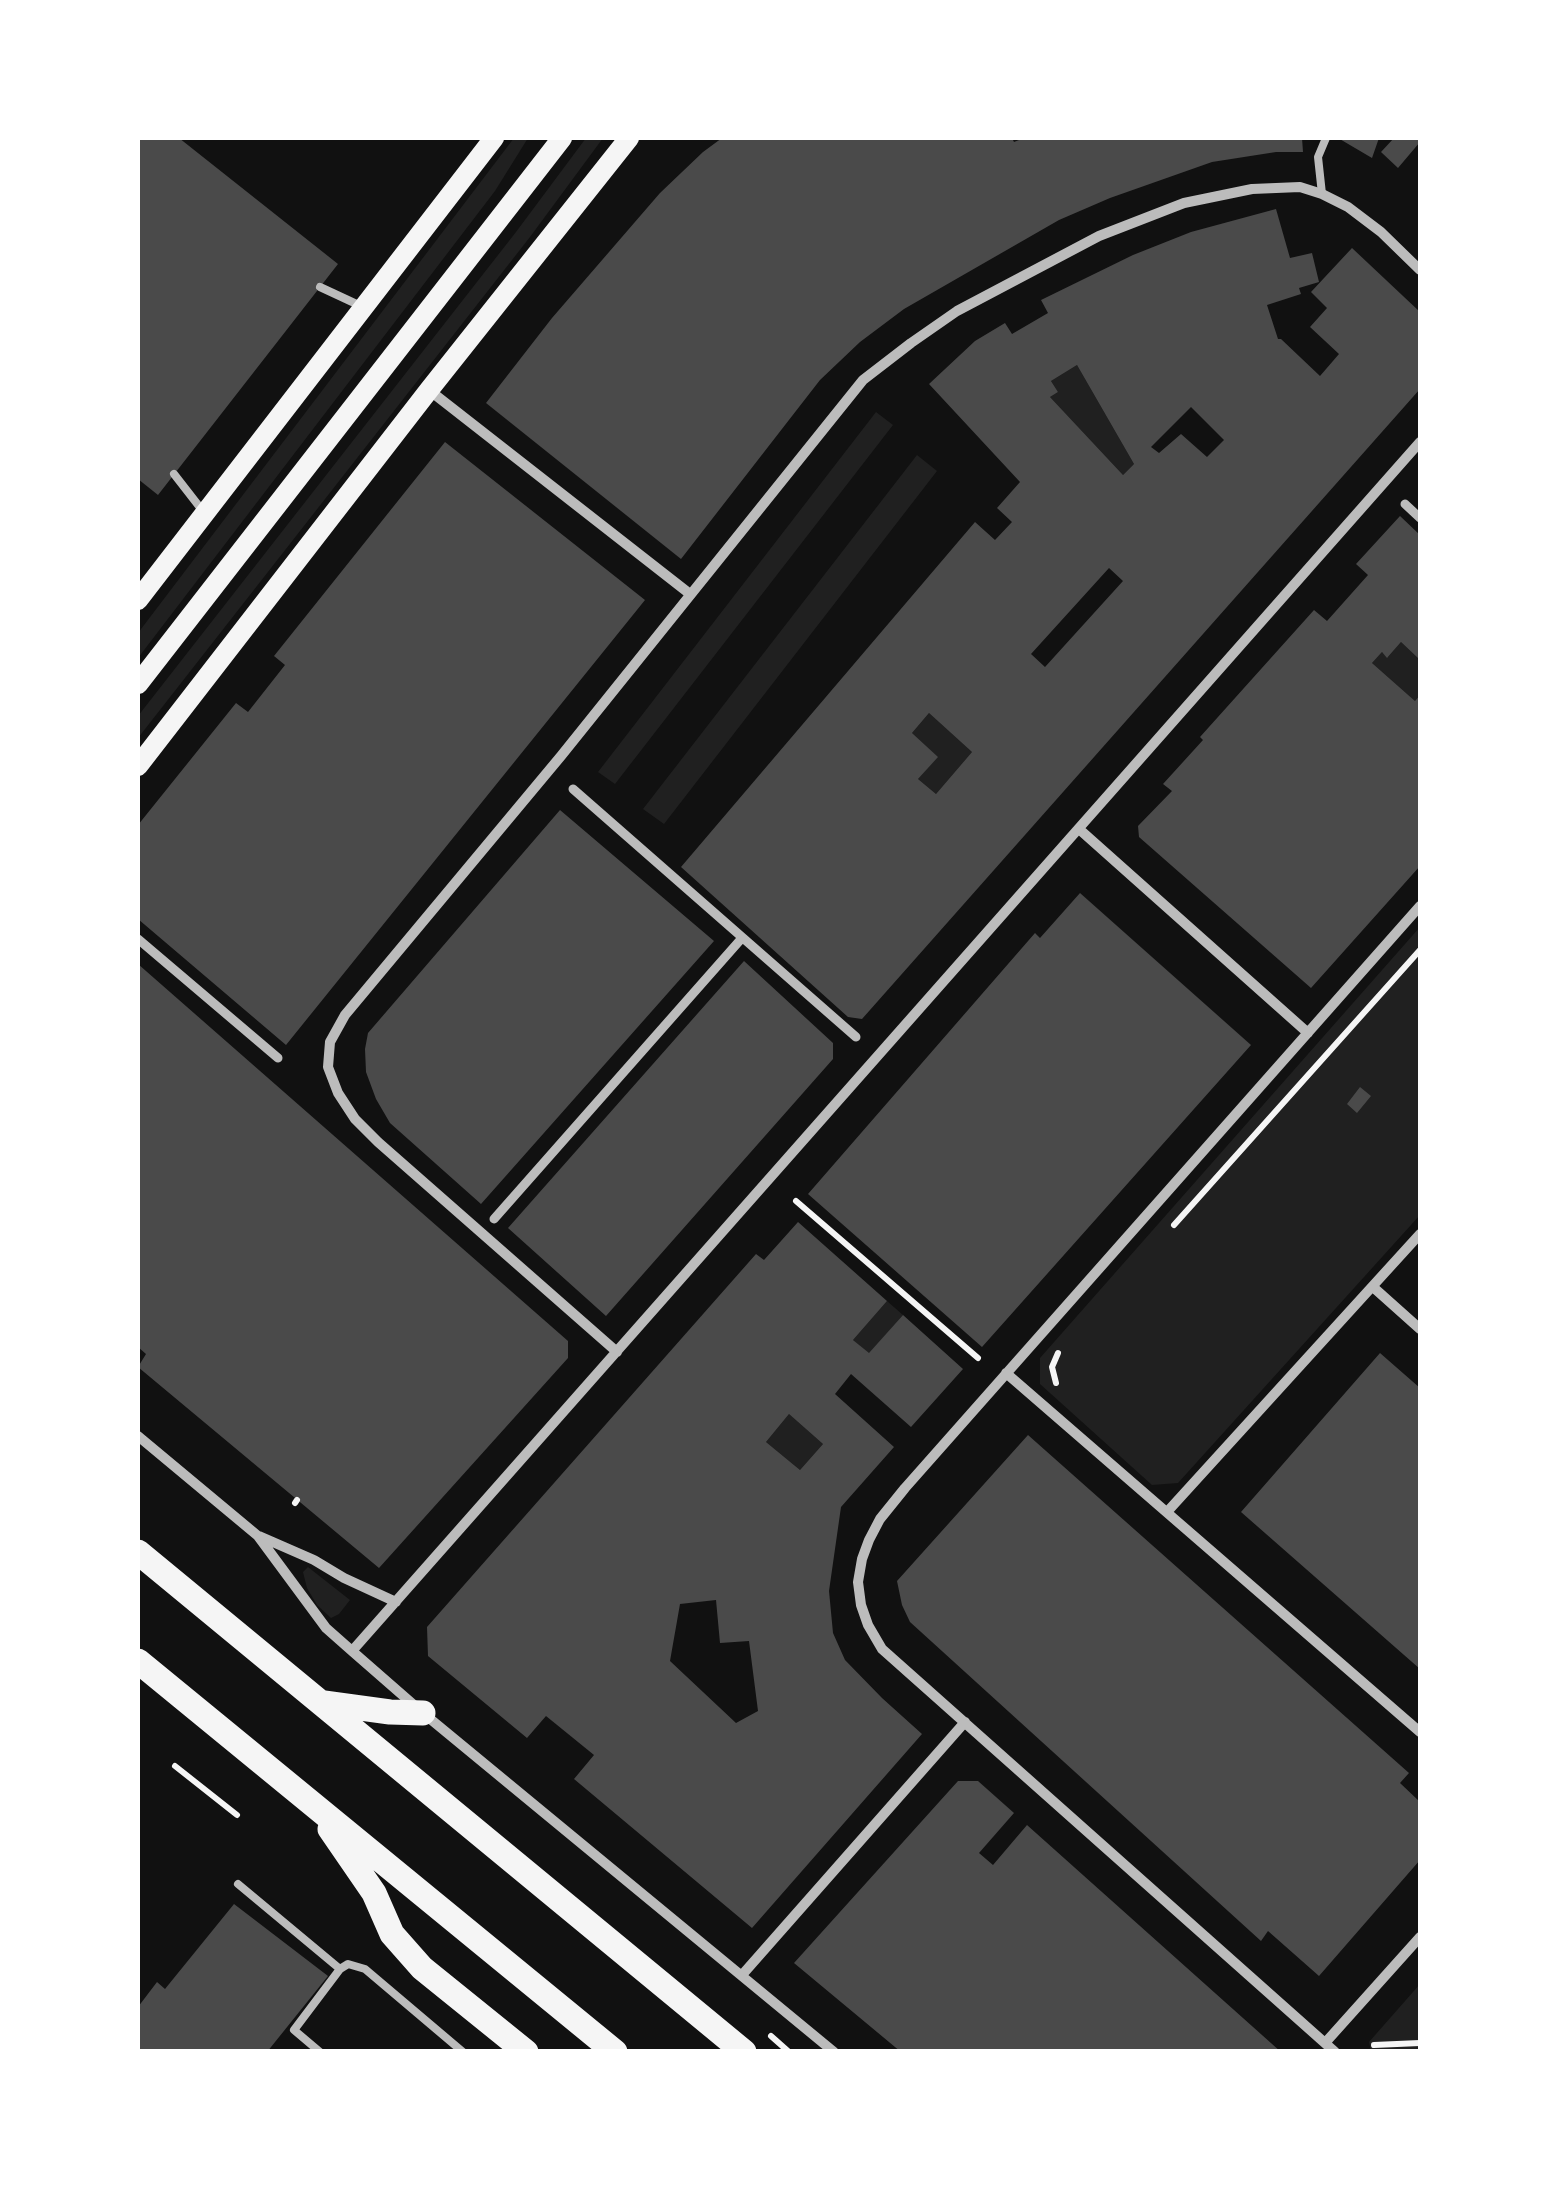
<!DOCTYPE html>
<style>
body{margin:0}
#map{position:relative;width:1558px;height:2189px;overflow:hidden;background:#111;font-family:Jost,sans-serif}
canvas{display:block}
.frame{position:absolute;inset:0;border:140px solid #fff;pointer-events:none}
</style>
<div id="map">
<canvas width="1558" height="2189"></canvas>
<div class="frame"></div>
</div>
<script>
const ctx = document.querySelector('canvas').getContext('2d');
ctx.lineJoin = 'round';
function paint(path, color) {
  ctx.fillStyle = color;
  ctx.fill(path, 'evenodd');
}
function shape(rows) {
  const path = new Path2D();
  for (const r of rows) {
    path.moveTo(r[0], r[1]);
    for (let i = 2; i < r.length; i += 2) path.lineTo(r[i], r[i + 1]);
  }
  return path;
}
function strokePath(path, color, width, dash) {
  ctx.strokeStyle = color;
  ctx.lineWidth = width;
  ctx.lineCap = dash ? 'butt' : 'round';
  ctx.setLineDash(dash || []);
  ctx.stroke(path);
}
const green = shape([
 [514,138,528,138,495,191,138,658,138,633],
 [586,138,603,138,530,237,138,738,138,716,516,232],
 [1077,365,1134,464,1123,475,1050,397,1058,392,1051,381],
 [876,412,893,425,615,784,598,772],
 [917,455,937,471,664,824,643,809],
 [1401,642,1420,660,1420,695,1415,701,1372,663,1382,652,1388,657],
 [929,713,972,752,936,794,918,779,937,757,912,733],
 [1420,927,1420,1215,1178,1483,1152,1485,1040,1384,1040,1358],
 [887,1301,903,1315,869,1354,853,1340],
 [789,1414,823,1444,800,1470,766,1442],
 [308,1567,350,1600,339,1614,331,1618,317,1605,307,1588,303,1572],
 [1420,1984,1420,2051,1371,2051,1369,2042]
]);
const building = shape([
 [138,138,179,138,338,264,158,495,138,479],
 [722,138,1012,138,1014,142,1024,138,1302,138,1303,152,1276,152,1212,162,1110,198,1059,220,904,309,860,342,820,380,681,559,486,403,552,318,660,193,703,152],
 [1338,138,1379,138,1372,158],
 [1394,138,1420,138,1420,142,1398,168,1381,152],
 [1276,209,1290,258,1312,253,1319,282,1299,288,1301,294,1267,305,1278,339,1281,339,1320,376,1339,354,1310,327,1327,308,1311,292,1352,248,1420,312,1420,389,862,1019,848,1017,681,867,975,522,995,540,1012,522,997,508,1020,482,929,384,975,341,1005,323,1012,334,1048,313,1041,300,1133,255,1191,232],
 [1077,365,1134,464,1123,475,1050,397,1058,392,1051,381],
 [1191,407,1224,440,1207,457,1181,434,1159,453,1151,447],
 [1109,568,1123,581,1045,667,1031,654],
 [929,713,972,752,936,794,918,779,938,757,912,733],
 [445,442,645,600,286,1045,138,919,138,825,236,703,248,712,285,665,274,656],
 [1400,516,1420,535,1420,660,1401,642,1387,658,1382,652,1372,663,1415,701,1420,695,1420,866,1311,988,1139,837,1138,826,1172,791,1163,784,1203,740,1200,737,1314,610,1327,621,1368,575,1356,564],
 [560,810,714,941,481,1204,390,1123,376,1099,366,1072,365,1049,368,1033],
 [1080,893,1251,1045,982,1347,808,1194,1035,933,1040,938],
 [744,961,833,1043,833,1059,606,1316,508,1228],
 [138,964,568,1341,568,1358,379,1568,138,1367,146,1354,138,1347],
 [1360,1087,1371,1096,1357,1113,1347,1104],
 [798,1222,887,1301,853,1340,869,1353,903,1315,963,1369,911,1427,851,1374,835,1394,894,1447,841,1507,829,1591,833,1633,845,1660,882,1698,922,1734,752,1928,574,1779,594,1755,546,1716,527,1738,428,1656,427,1627,756,1254,764,1260],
 [789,1414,823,1444,800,1470,766,1442],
 [716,1600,720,1643,749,1641,758,1711,736,1723,670,1661,680,1604],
 [1380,1353,1420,1388,1420,1669,1241,1512],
 [1028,1435,1409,1773,1400,1783,1420,1802,1420,1860,1319,1976,1268,1931,1261,1941,910,1622,902,1605,897,1581],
 [958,1781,978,1781,1014,1813,979,1853,993,1865,1027,1825,1281,2052,901,2052,794,1963],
 [234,1904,328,1976,267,2052,138,2052,138,2007,157,1982,165,1989]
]);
const path = shape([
 [796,1201,978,1358],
 [1174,1225,1420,950],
 [1056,1383,1052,1367,1058,1353],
 [295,1503,297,1500],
 [175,1766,237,1815],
 [771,2036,789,2052],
 [1374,2045,1420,2043]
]);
const service = shape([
 [1322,194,1318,157,1326,138],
 [320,287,363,307],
 [174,474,202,510],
 [238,1884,340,1969],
 [320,2052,294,2030,340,1969,348,1964,365,1969,463,2052]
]);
const pedestrian = shape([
 [1405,504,1420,518],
 [573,789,856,1037],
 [138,939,278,1058],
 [494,1219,742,938]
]);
const minor = shape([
 [429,390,690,594],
 [1079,829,1308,1033],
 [1373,1287,1420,1329],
 [617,1352,378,1142,355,1119,338,1093,328,1067,330,1042,345,1015,561,756,863,380,911,343,957,311,1099,236,1184,203,1252,189,1300,187,1322,194,1348,207,1381,232,1420,270],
 [1006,1373,1420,1732],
 [138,1436,258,1536,326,1628,352,1651,423,1713,834,2052],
 [1167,1512,1420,1234],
 [259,1536,314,1560,344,1578,396,1602],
 [352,1651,1420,442],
 [742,1975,965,1722],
 [1325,2043,1420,1937],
 [1335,2052,882,1649,868,1625,861,1605,858,1582,862,1559,869,1540,880,1519,905,1488,1420,906]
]);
const secondary = shape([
 [138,600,494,138],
 [138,684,562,138],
 [138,766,429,390,629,138]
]);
const primary = shape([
 [138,1552,744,2052],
 [138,1661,615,2052],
 [324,1703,390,1712,423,1713],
 [330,1829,374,1893,392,1934,422,1968,526,2052]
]);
paint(green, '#202020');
paint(building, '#4a4a4a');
strokePath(path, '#f5f5f5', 6);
strokePath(service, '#bcbcbc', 8);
strokePath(pedestrian, '#bcbcbc', 9);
strokePath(minor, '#bcbcbc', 10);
strokePath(secondary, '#f5f5f5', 20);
strokePath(primary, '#f5f5f5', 25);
</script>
